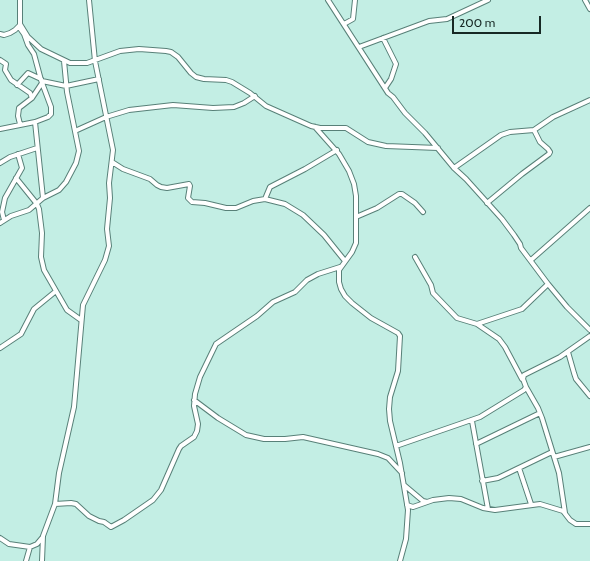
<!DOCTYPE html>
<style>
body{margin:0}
#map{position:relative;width:590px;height:561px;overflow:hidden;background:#c3eee4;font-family:Cabin,sans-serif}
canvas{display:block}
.scale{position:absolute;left:452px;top:16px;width:89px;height:18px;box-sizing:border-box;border:2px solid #172824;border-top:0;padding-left:5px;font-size:12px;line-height:14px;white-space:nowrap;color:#172824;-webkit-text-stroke:3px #c3eee4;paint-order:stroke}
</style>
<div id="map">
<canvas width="590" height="561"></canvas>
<div class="scale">200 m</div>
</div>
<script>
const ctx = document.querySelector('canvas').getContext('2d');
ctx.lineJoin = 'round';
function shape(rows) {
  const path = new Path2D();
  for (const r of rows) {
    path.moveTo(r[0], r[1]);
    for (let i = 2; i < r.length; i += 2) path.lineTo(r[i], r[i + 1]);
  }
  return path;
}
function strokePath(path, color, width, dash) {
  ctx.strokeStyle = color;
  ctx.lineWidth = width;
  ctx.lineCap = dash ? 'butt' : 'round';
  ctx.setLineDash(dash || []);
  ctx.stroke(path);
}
const minor = shape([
 [20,0,20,24,28,37,41,49,70,63,87,63,120,51,139,49,166,51,171,52,178,57,191,73,196,77,204,79,226,80,232,82,250,93,266,106,311,126,320,128,346,128,368,142,386,146,438,148],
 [328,0,388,93,393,97,405,113,425,133,454,168,466,179,502,219,514,235,520,244,521,248,548,284,567,307,590,330],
 [585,0,590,9],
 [344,24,353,19,355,0],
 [0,34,4,35,10,33,15,30,20,25],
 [383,38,396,64,391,79,385,88],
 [359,47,429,21,447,19,488,0],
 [0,60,6,64,5,70,11,80,30,93,32,98],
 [42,81,66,86,99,79],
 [17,85,28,73,41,79],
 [35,122,43,198],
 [20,124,18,116,19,108,32,98,42,83],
 [315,127,339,154,349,171,354,184,356,196,356,243,352,252,339,270,339,282,341,289,345,296,352,303,371,318,398,333,400,336,398,371,390,397,389,409,390,421,400,463,408,510,406,539,400,561],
 [0,129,35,122,48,117,51,114,51,107,41,80,34,54,28,45,24,34,19,27],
 [75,131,106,117,129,110,173,105,213,108,234,107,244,103,255,96],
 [112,162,123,169,150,179,157,185,161,187,167,188,189,184,190,186,188,198,192,202,205,203,226,208,236,208,253,201,265,199,285,204,303,215,324,235,345,261],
 [0,163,10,157,37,148],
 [454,168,501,135,510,132,534,130,553,117,590,100],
 [16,178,37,204,39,209,42,233,41,257,44,270,67,310,81,320],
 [265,199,270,187,305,169,337,150],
 [487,203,522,174,549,154,550,152,548,149,540,142,534,130],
 [356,217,377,208,399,194,402,194,415,203,423,212],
 [4,220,2,212,5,198,22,168,18,154],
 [0,223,11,216,29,210,43,198,59,190,66,182,76,163,79,151,67,92,64,61],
 [415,257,431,285,433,293,457,318,477,324,499,339,505,347,522,379],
 [531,260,590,208],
 [477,324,522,309,548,284],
 [0,348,21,334,34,309,56,291],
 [568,352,574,373,576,379,590,396],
 [526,387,538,408,542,418,559,473,565,513],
 [194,400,218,418,246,435,264,439,285,439,303,437,378,454,388,458,402,473],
 [472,421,488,509],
 [476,444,540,413],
 [396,446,480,417,524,390,526,387,523,379,524,375,560,357,590,336],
 [554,457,590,447],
 [519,468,531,504],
 [482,481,498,478,552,452],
 [404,485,423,501,427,502],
 [55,504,71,503,76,504,89,516,99,521,104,522,111,527,124,520,153,500,161,490,179,449,181,446,194,437,197,431,198,424,194,406,195,394,200,377,216,344,257,316,273,302,295,292,307,280,318,274,340,267],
 [407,505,413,507,433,500,449,498,461,499,483,508,495,510,540,504,563,511,570,520,576,524,590,524],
 [0,538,9,544,30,547,37,544,42,538],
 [26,561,30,547],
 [42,561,43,536,55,504,59,473,74,407,83,305,105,260,109,246,107,229,110,198,109,183,113,150,95,61,89,0]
]);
strokePath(minor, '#588078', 6);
strokePath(minor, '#fff', 4);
</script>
